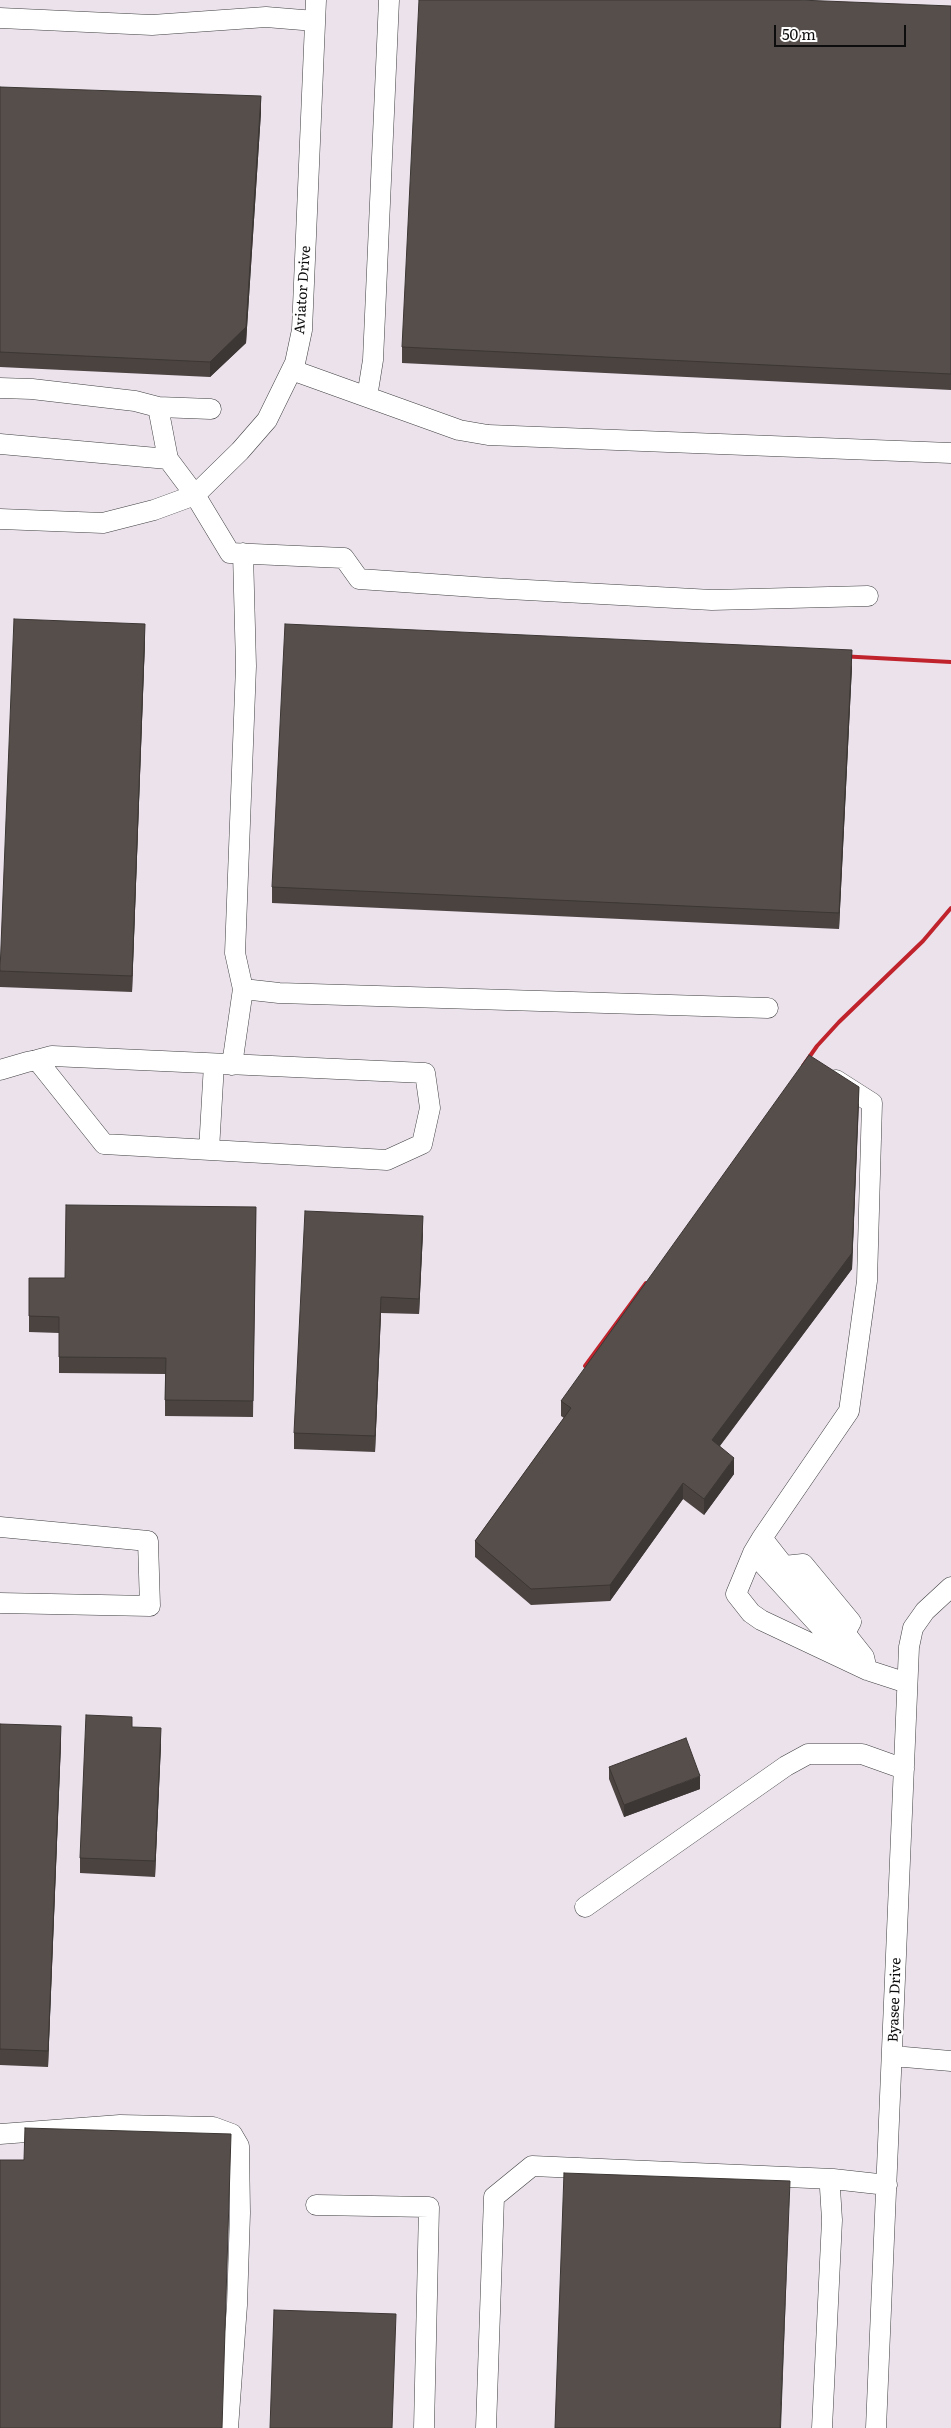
<!DOCTYPE html>
<style>
body{margin:0}
#map{position:relative;width:951px;height:2428px;overflow:hidden;background:#fffbee;font-family:Literata,serif}
canvas{display:block}
.scale{position:absolute;left:774px;top:25px;width:132px;height:22px;box-sizing:border-box;border:2px solid #0d0d0d;border-top:0;padding-left:6px;font-size:15px;line-height:18px;white-space:nowrap;color:#0d0d0d;-webkit-text-stroke:4px #fff;paint-order:stroke}
</style>
<div id="map">
<canvas width="951" height="2428"></canvas>
<div class="scale">50 m</div>
</div>
<script>
const ctx = document.querySelector('canvas').getContext('2d');
ctx.lineJoin = 'round';
function paint(path, color) {
  ctx.fillStyle = color;
  ctx.fill(path, 'evenodd');
}
function shape(rows) {
  const path = new Path2D();
  for (const r of rows) {
    path.moveTo(r[0], r[1]);
    for (let i = 2; i < r.length; i += 2) path.lineTo(r[i], r[i + 1]);
  }
  return path;
}
function strokePath(path, color, width, dash) {
  ctx.strokeStyle = color;
  ctx.lineWidth = width;
  ctx.lineCap = dash ? 'butt' : 'round';
  ctx.setLineDash(dash || []);
  ctx.stroke(path);
}
function drawText(font, color, halo, rows, align = 'center') {
  ctx.font = font + ' Literata,serif';
  ctx.lineWidth = 5;
  ctx.setLineDash([]);
  ctx.textBaseline = 'middle';
  ctx.strokeStyle = halo;
  ctx.fillStyle = color;
  for (const [text, x, y, turn = 0] of rows) {
    ctx.save();
    ctx.translate(x, y);
    ctx.rotate((+turn || 0) * Math.PI / 180);
    ctx.textAlign = isNaN(turn) ? turn : align;
    if (halo) ctx.strokeText(text, 0, 0);
    ctx.fillText(text, 0, 0);
    ctx.restore();
  }
}
const industrial = shape([
 [0,0,951,0,951,2428,0,2428]
]);
const minor = shape([
 [0,18,152,25,266,17,315,21],
 [292,370,459,430,488,435,951,453],
 [0,388,32,389,135,401,158,407,168,459,195,495,230,553,344,558,359,579,490,588,712,600,868,596],
 [367,397,373,360,389,0],
 [158,407,211,409],
 [0,444,168,459],
 [0,519,103,523,154,510,195,495,240,451,267,420,295,363,302,330,316,0],
 [243,553,246,666,235,953,243,989,279,993,768,1008],
 [232,1065,243,989],
 [0,1070,27,1062,37,1060,52,1056,425,1073,430,1108,422,1144,387,1160,104,1144,37,1060],
 [836,1080,872,1103,867,1281,849,1411,762,1538,753,1553,736,1594,751,1613,761,1620,867,1670,907,1683],
 [209,1150,214,1064],
 [0,1527,148,1541,150,1606,0,1603],
 [753,1553,836,1644,845,1633,784,1566,762,1538],
 [784,1566,803,1564,851,1622,845,1633,864,1657,867,1670],
 [585,1907,786,1766,808,1754,862,1754,904,1769],
 [893,2056,951,2061],
 [0,2134,120,2125,213,2127,232,2134,239,2146,240,2213,237,2305,228,2428],
 [316,2205,429,2207,424,2428],
 [486,2428,494,2197,532,2166,833,2179],
 [822,2428,832,2220,830,2188,833,2179,887,2185],
 [876,2428,909,1647,913,1628,925,1611,951,1587]
]);
const rail = shape([
 [839,656,951,662],
 [803,1066,817,1046,839,1022,923,941,951,908],
 [585,1366,646,1283]
]);
const wall = shape([
 [951,6,951,390,402,363,402,347],
 [0,87,261,112,246,343,210,377,0,367],
 [145,640,132,992,0,987,0,971],
 [852,666,839,929,272,903,272,887],
 [859,1103,852,1269,720,1446,734,1474,704,1515,683,1499,610,1601,531,1605,475,1557,475,1541,564,1418,561,1416,561,1401],
 [256,1207,253,1417,165,1416,165,1374,59,1373,59,1333,29,1332,29,1278,65,1278],
 [423,1232,419,1314,381,1313,375,1452,294,1449,294,1433],
 [0,1724,61,1742,48,2067,0,2065],
 [132,1727,161,1744,155,1877,80,1873,80,1858],
 [609,1767,700,1789,624,1817,609,1779]
]);
const shadedWall = shape([
 [261,96,261,112,246,343,210,377,210,362],
 [145,624,145,640,132,992,132,976],
 [852,650,852,666,839,929,839,913],
 [859,1087,852,1269,712,1456,712,1440],
 [423,1216,423,1232,419,1314,419,1299],
 [381,1297,381,1313,375,1452,375,1436],
 [734,1458,734,1474,704,1515,704,1499],
 [683,1483,683,1499,610,1601,610,1585],
 [61,1726,61,1742,48,2067,48,2051],
 [161,1728,161,1744,155,1877,155,1861],
 [700,1776,700,1789,624,1817,624,1805],
 [790,2181,781,2428,780,2428]
]);
const building = shape([
 [419,0,799,0,951,6,951,374,402,347,419,0],
 [0,87,261,96,246,327,210,362,0,352,0,87],
 [14,619,145,624,132,976,0,971,14,619],
 [285,624,852,650,839,913,272,887,285,624],
 [809,1055,859,1087,852,1253,712,1440,734,1458,704,1499,683,1483,610,1585,531,1589,475,1541,571,1408,561,1401,809,1055],
 [66,1205,256,1207,253,1401,165,1400,166,1358,59,1357,59,1317,29,1316,29,1278,65,1278,66,1205],
 [305,1211,423,1216,419,1299,381,1297,375,1436,294,1433,305,1211],
 [86,1715,132,1717,132,1727,161,1728,155,1861,80,1858,86,1715],
 [0,1724,61,1726,48,2051,0,2049,0,1724],
 [686,1738,700,1776,624,1805,609,1767,686,1738],
 [25,2128,231,2134,222,2428,0,2428,0,2160,24,2160,25,2128],
 [564,2173,790,2181,780,2428,555,2428,564,2173],
 [274,2310,396,2314,392,2428,270,2428,274,2310]
]);
const streetNames = [
 ["Aviator Drive",303,290,-86],
 ["Byasee Drive",895,2000,-88]
];
paint(industrial, '#ebe2ec');
strokePath(minor, '#404040', 21);
strokePath(minor, '#fff', 20);
strokePath(rail, '#c0232c', 4);
paint(wall, '#4a4340');
paint(shadedWall, '#3c3734');
paint(building, '#564e4a');
strokePath(building, '#3c3734', 1);
drawText('14px', '#0d0d0d', '#fff', streetNames);
</script>
